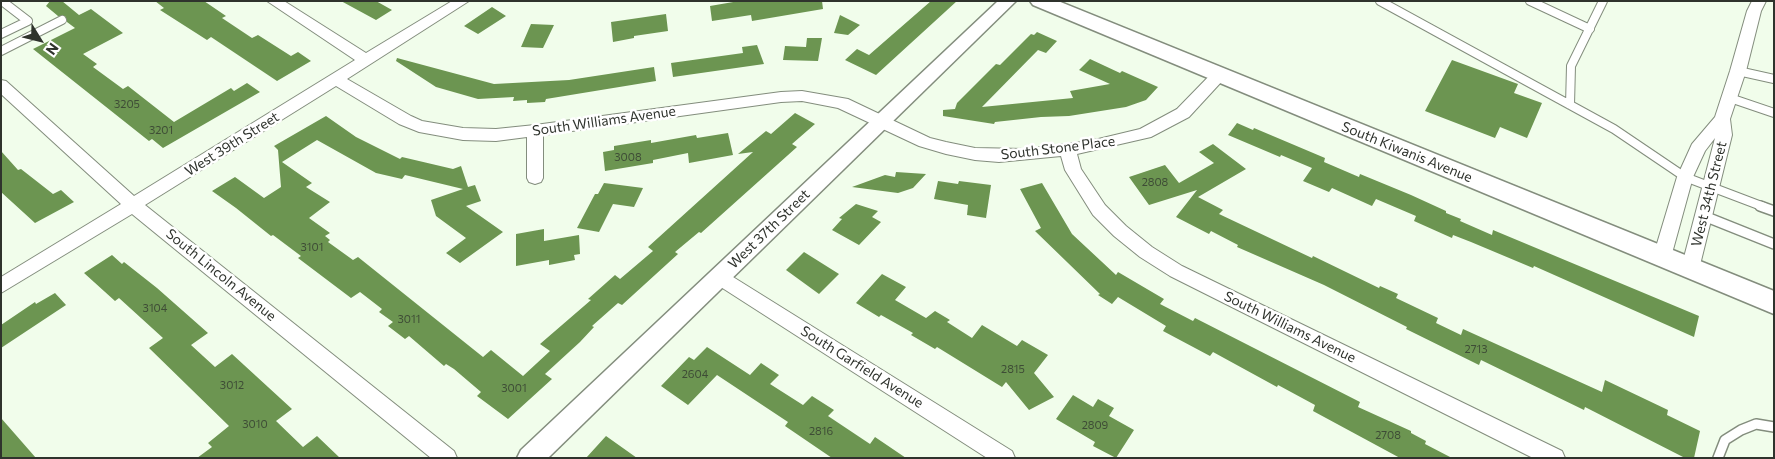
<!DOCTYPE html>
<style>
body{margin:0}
#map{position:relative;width:1775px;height:459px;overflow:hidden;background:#f1fdeb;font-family:Commissioner,sans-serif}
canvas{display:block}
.frame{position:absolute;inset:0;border:2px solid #2f332d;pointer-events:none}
.north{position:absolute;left:15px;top:15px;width:50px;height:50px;-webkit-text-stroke:4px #fff;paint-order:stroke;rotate:126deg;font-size:14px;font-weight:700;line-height:20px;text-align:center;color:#2f332d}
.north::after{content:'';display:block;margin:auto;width:18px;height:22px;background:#2f332d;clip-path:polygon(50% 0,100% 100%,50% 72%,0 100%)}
</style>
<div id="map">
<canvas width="1775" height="459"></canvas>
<div class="frame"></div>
<div class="north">N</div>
</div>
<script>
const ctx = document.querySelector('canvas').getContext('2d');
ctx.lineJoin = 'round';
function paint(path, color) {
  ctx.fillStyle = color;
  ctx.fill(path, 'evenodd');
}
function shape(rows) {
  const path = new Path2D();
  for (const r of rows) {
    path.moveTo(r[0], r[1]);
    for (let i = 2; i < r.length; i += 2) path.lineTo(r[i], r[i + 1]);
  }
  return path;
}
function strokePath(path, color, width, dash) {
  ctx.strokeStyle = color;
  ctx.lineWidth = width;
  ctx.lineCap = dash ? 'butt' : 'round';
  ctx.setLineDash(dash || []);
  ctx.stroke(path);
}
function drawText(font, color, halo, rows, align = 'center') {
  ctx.font = font + ' Commissioner,sans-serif';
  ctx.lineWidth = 5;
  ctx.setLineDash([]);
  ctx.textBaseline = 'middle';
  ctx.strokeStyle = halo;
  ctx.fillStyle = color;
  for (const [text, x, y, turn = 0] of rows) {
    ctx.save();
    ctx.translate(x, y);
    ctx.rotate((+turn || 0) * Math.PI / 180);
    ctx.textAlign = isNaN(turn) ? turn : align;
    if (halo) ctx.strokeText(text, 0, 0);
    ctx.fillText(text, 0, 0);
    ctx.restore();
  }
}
const building = shape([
 [50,1,62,1,79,15,91,9,123,33,83,54,97,64,93,67,123,89,128,86,174,122,231,88,234,91,247,83,260,92,163,148,152,139,149,141,33,49,75,28,67,22,65,16,58,16,46,6],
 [155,1,204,1,226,16,222,18,252,38,258,35,291,56,298,52,311,61,277,81,211,37,207,40,160,10,164,8],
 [341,1,376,1,392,10,376,20],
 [739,1,822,1,823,9,752,21,751,15,712,21,710,6],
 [931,1,957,1,876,75,845,60,857,49,869,55],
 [492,7,506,16,478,34,464,26],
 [666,14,668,31,634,36,634,38,613,42,611,22],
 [840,15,860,25,848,35,834,33],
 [531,24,554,25,543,48,521,47],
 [1037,32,1057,41,1046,53,1038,50,982,107,1073,98,1070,91,1110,84,1079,70,1090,59,1120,73,1122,71,1158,87,1146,100,1126,107,1069,116,1041,117,995,122,994,124,943,116,943,110,955,109,957,103,996,64,1000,65,1031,34,1034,35],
 [807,38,822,38,818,61,783,60,785,46,806,47],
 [757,45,764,64,673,77,671,63,743,53,742,47],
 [397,58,494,84,569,80,654,67,656,81,546,99,545,102,527,103,527,100,513,101,514,97,478,99,436,87,396,61],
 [1452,60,1518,84,1514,93,1542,103,1527,138,1500,127,1495,138,1425,111],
 [795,113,815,124,792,144,797,147,701,233,699,232,675,252,678,254,622,305,618,303,592,326,594,327,580,342,545,374,552,379,508,419,477,396,481,392,454,369,446,364,444,366,409,336,405,339,388,326,393,322,379,312,382,309,360,292,351,298,298,258,301,256,273,235,271,236,236,208,212,191,235,177,264,198,281,187,278,150,274,146,326,116,356,137,400,159,402,157,453,169,461,166,468,187,475,185,481,201,466,206,503,232,460,263,446,253,466,238,436,216,431,200,463,189,405,175,402,179,376,173,317,140,282,162,312,183,306,187,330,202,309,218,330,233,325,236,330,240,328,242,353,260,358,257,483,357,491,350,523,376,550,351,540,344,591,300,588,299,615,275,620,279,653,251,648,247,753,152,738,154,766,131,771,134],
 [1237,123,1253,130,1254,128,1325,158,1324,162,1359,177,1360,174,1411,195,1446,211,1446,213,1461,219,1460,221,1492,235,1493,230,1699,316,1694,337,1534,266,1533,268,1471,242,1453,235,1452,238,1414,221,1416,216,1376,199,1372,206,1332,188,1329,192,1303,181,1312,168,1281,155,1280,157,1228,135],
 [728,133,733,155,689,163,688,153,653,160,653,163,605,171,603,152,614,150,614,146,651,140,651,143,696,135,697,138],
 [1213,144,1246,169,1198,197,1223,210,1219,214,1312,258,1313,256,1379,288,1380,286,1398,294,1396,298,1438,318,1436,323,1461,335,1463,329,1602,392,1605,380,1668,410,1667,415,1700,431,1694,458,1685,458,1585,407,1584,410,1481,360,1479,365,1406,329,1407,327,1324,285,1237,247,1238,245,1211,231,1209,234,1176,217,1197,190,1149,205,1129,177,1165,165,1179,183,1214,163,1199,152],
 [1,151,18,170,21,169,53,194,61,190,74,202,35,223,1,192],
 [896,172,926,174,913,188,898,193,852,187,885,175,895,177],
 [938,181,958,184,959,181,991,185,986,218,967,215,968,205,934,199],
 [604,183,643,188,634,207,613,204,599,232,577,228,595,194,598,194],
 [1042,183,1072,234,1116,275,1118,272,1164,299,1160,304,1193,321,1195,318,1360,402,1358,407,1411,431,1411,433,1426,441,1425,444,1452,458,1400,458,1313,411,1315,405,1278,385,1277,387,1213,352,1210,356,1163,331,1166,326,1118,297,1112,304,1098,295,1100,294,1035,231,1041,228,1020,189],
 [856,204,878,211,872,217,881,222,859,245,832,230,842,219,839,218],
 [544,229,544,241,579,235,580,254,574,255,575,260,549,265,549,260,516,266,516,234],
 [804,252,839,274,819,294,786,270],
 [112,255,122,264,124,262,157,288,208,333,191,345,215,367,232,354,292,409,276,421,303,447,317,436,340,458,197,458,212,447,208,443,229,426,149,348,163,338,119,298,115,301,84,273],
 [882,274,906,287,895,300,926,318,935,311,950,320,947,322,972,338,982,325,1017,346,1022,340,1048,355,1034,373,1054,397,1029,410,1006,382,1002,387,937,347,935,349,911,335,913,333,881,315,879,317,856,303],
 [55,293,66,305,1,348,1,325,35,302,36,304],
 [707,347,750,375,761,363,779,375,770,384,803,405,812,396,834,410,828,416,870,444,875,437,906,458,832,458,785,426,788,422,717,375,688,405,661,386,689,357,694,360],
 [1073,395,1093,407,1098,399,1114,408,1109,416,1134,430,1116,458,1093,446,1095,442,1056,419],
 [1,418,36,458,1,458],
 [606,436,637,458,586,458]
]);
const serviceFar1 = shape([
 [1380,1,1614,129,1685,177,1764,207],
 [1530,1,1590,29],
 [1,34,28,21,2,1],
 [1,51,62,20],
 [1738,71,1774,79],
 [1730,98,1774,113],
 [1570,105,1571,66,1603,1]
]);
const service = shape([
 [1760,206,1774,211],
 [1704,216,1774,244],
 [1718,458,1725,440,1741,430,1756,424,1774,427]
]);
const minor = shape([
 [267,1,284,1,366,53,452,1,469,1,347,79,411,116,422,121,463,128,496,129,535,125,781,92,802,91,848,99,930,138,946,142,975,148,1024,149,1090,141,1140,129,1177,109,1214,71,1224,71,1227,75,1224,79,1189,117,1151,137,1077,154,1081,169,1105,205,1126,226,1152,247,1182,266,1562,451,1565,458,1533,458,1170,276,1140,257,1114,236,1093,215,1065,170,1061,156,999,162,975,160,946,154,919,146,838,108,802,101,781,102,543,135,543,178,541,182,535,184,529,182,527,178,527,137,496,141,463,140,419,132,399,124,336,86,145,205,454,451,457,458,431,458,132,214,1,293,1,277,121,204,1,94,1,80,6,81,134,196,355,60,267,1],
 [1752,1,1766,1,1761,11,1746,71,1730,119,1732,135,1699,269,1696,274,1690,276,1684,274,1681,269,1715,138,1705,151,1693,177,1671,257,1668,262,1662,264,1656,262,1653,257,1677,177,1692,144,1715,117,1730,71,1747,11,1752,1],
 [719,270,725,272,1012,451,1015,458,987,458,713,282,710,277,713,272,719,270]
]);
const tertiary = shape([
 [998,1,1016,1,548,458,517,458,521,450,998,1]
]);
const secondary = shape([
 [1030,1,1058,1,1774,291,1774,314,1033,5,1030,1]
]);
const numberNames = [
 ["3205",127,104],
 ["3201",161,130],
 ["3008",628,157],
 ["2808",1155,182],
 ["3101",312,247],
 ["3104",155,308],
 ["3011",409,319],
 ["2713",1476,349],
 ["2815",1013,369],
 ["2604",695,374],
 ["3012",232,385],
 ["3001",514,388],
 ["3010",255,424],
 ["2809",1095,425],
 ["2816",821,431],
 ["2708",1388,435]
];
const streetNames = [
 ["South Williams Avenue",604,121,-8],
 ["West 39th Street",232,144,-32],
 ["South Stone Place",1058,148,-7],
 ["South Kiwanis Avenue",1407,152,22],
 ["West 34th Street",1709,194,-76],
 ["West 37th Street",769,229,-44],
 ["South Lincoln Avenue",221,275,39],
 ["South Williams Avenue",1290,327,26],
 ["South Garfield Avenue",862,367,32]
];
paint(building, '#6c9551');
strokePath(serviceFar1, '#838d7d', 10);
strokePath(service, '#838d7d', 12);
strokePath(minor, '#838d7d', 2);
strokePath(tertiary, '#838d7d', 3);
strokePath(secondary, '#838d7d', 3);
strokePath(serviceFar1, '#fff', 8);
strokePath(service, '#fff', 9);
paint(minor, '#fff');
paint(tertiary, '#fff');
paint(secondary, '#fff');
drawText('11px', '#3e4c36', null, numberNames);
drawText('14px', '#2f332d', '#fff', streetNames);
</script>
